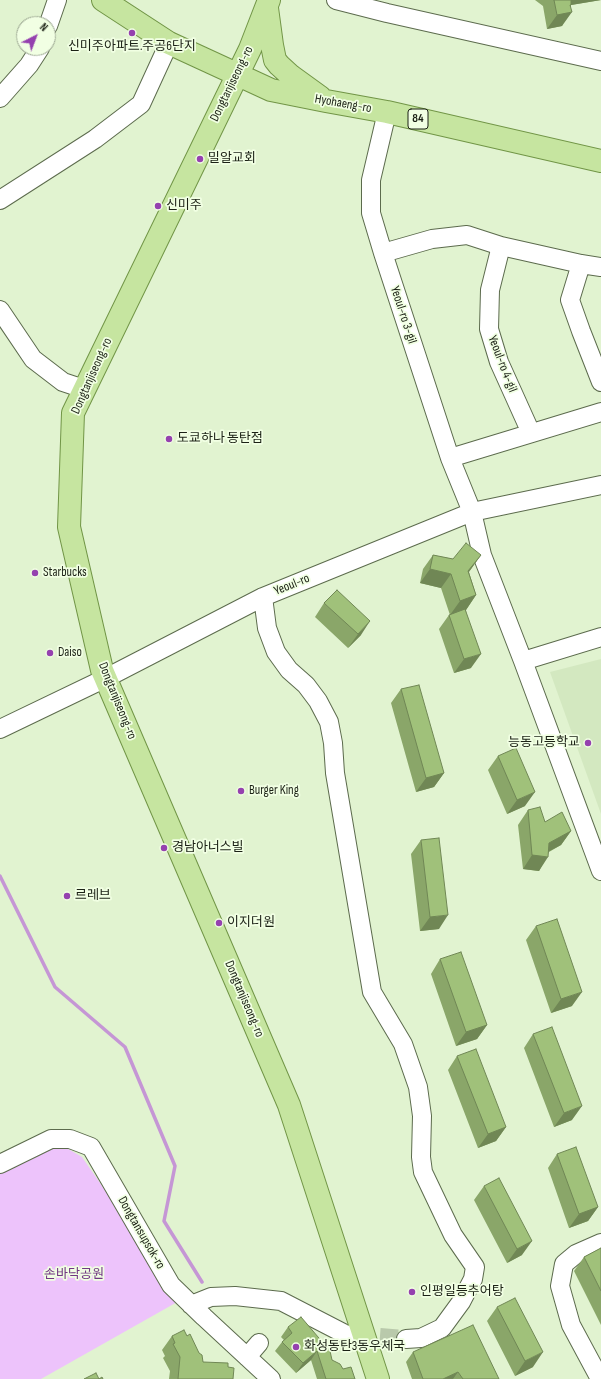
<!DOCTYPE html>
<meta charset="utf-8">
<style>
body{margin:0}
#map{position:relative;width:601px;height:1379px;overflow:hidden;background:#e1f3d0;font-family:"Sofia Sans Condensed",sans-serif}
canvas{display:block}
.north{position:absolute;left:16px;top:16px;width:40px;height:40px;box-sizing:border-box;background:#f1ffe3;border:1px solid #9ba691;border-radius:50%;rotate:42deg;font-size:11px;font-weight:700;line-height:16px;text-align:center;color:#1b2115}
.north::after{content:'';display:block;margin:auto;width:14px;height:18px;background:#9541af;clip-path:polygon(50% 0,100% 100%,50% 72%,0 100%)}
</style>
<div id="map">
<canvas width="601" height="1379"></canvas>
<div class="north">N</div>
</div>
<script>
const ctx = document.querySelector('canvas').getContext('2d');
ctx.lineJoin = 'round';
function paint(path, color) {
  ctx.fillStyle = color;
  ctx.fill(path, 'evenodd');
}
function shape(rows) {
  const path = new Path2D();
  for (const r of rows) {
    path.moveTo(r[0], r[1]);
    for (let i = 2; i < r.length; i += 2) path.lineTo(r[i], r[i + 1]);
  }
  return path;
}
function strokePath(path, color, width, dash) {
  ctx.strokeStyle = color;
  ctx.lineWidth = width;
  ctx.lineCap = dash ? 'butt' : 'round';
  ctx.setLineDash(dash || []);
  ctx.stroke(path);
}
function drawText(font, color, halo, rows, align = 'center') {
  ctx.font = font + ' "Sofia Sans Condensed","Noto Sans KR",sans-serif';
  ctx.lineWidth = 3.5;
  ctx.setLineDash([]);
  ctx.textBaseline = 'middle';
  ctx.strokeStyle = halo;
  ctx.fillStyle = color;
  for (const [text, x, y, turn = 0] of rows) {
    ctx.save();
    ctx.translate(x, y);
    ctx.rotate((+turn || 0) * Math.PI / 180);
    ctx.textAlign = isNaN(turn) ? turn : align;
    if (halo) ctx.strokeText(text, 0, 0);
    ctx.fillText(text, 0, 0);
    ctx.restore();
  }
}
const built = shape([
 [601,659,601,814,550,672]
]);
const green = shape([
 [51,1139,82,1157,171,1285,179,1301,41,1379,0,1379,0,1167]
]);
const stream = shape([
 [0,876,55,987,125,1047,175,1166,164,1221,202,1282]
]);
const minorTunnel = shape([
 [353,1335,406,1339]
]);
const minor = shape([
 [336,0,387,13,601,61],
 [48,26,57,0],
 [0,98,29,65,40,48],
 [387,112,371,180,371,213,383,253,450,458,472,512,482,555,523,661,601,871],
 [0,200,95,139,141,104,169,43],
 [501,246,490,290,489,329,499,362,531,433],
 [383,253,432,239,467,235,501,246,581,264,601,267],
 [581,264,570,300,581,331,601,382],
 [0,310,33,359,63,382,84,389],
 [450,458,601,412],
 [263,597,267,628,276,652,289,670,306,685,318,701,329,722,333,743,335,773,372,992,403,1044,418,1087,422,1116,421,1157,423,1172,453,1235,475,1267,473,1279,461,1302,442,1328,421,1338,406,1339],
 [523,661,601,637],
 [0,729,106,678,263,597,472,512,601,485],
 [0,1164,51,1139,70,1139,91,1147,171,1285,204,1317,271,1379],
 [191,1305,211,1297,235,1296,281,1301,343,1333,348,1335],
 [247,1357,259,1343],
 [600,1379,571,1325,560,1286,564,1264,576,1254,601,1243]
]);
const major = shape([
 [103,0,169,43,271,90,326,101,387,112,601,161],
 [269,0,250,49,73,413,69,527,102,670,289,1105,378,1379],
 [267,8,272,45,275,60,279,65,291,76,320,97]
]);
const wall = shape([
 [535,0,601,0,571,5,562,26,547,29,543,6],
 [433,555,453,559,481,555,469,572,476,595,466,610,471,668,454,673,439,629,449,615,450,615,441,588,420,583,423,569],
 [324,603,361,635,348,648,315,617],
 [401,689,444,773,434,787,416,792,391,703],
 [498,756,525,806,507,814,488,770],
 [528,810,545,822,571,831,561,845,549,852,539,871,523,869,518,825],
 [421,840,439,929,420,931,411,854],
 [536,926,572,1006,551,1013,526,940],
 [440,959,487,1025,477,1039,456,1046,431,974],
 [533,1034,572,1120,554,1127,524,1048],
 [457,1056,506,1127,496,1141,478,1148,448,1070],
 [557,1154,598,1207,588,1221,569,1228,548,1168],
 [484,1186,522,1255,507,1263,474,1200],
 [601,1248,601,1325,574,1271,584,1257],
 [497,1307,533,1367,515,1376,487,1321],
 [288,1327,332,1360,355,1379,317,1379,311,1360,296,1373,275,1351,282,1342,284,1340,281,1337],
 [172,1336,187,1336,203,1362,228,1367,233,1379,169,1379,170,1371,163,1358,165,1356,162,1350],
 [413,1352,499,1379,412,1379,406,1362]
]);
const shadedWall = shape([
 [565,0,601,0,571,5,566,13,572,12,562,26,547,29,557,15],
 [481,555,471,569,458,585,468,571],
 [430,569,451,574,441,588,420,583],
 [476,595,466,610,450,615,460,601],
 [370,621,361,635,348,648,358,634],
 [481,654,471,668,454,673,464,659],
 [444,773,434,787,416,792,426,778],
 [535,792,525,806,507,814,517,800],
 [571,831,561,845,540,856,548,857,539,871,523,869,532,855,549,843],
 [448,915,439,929,420,931,430,917],
 [582,992,572,1006,551,1013,561,999],
 [487,1025,477,1039,456,1046,466,1032],
 [582,1106,572,1120,554,1127,564,1113],
 [506,1127,496,1141,478,1148,488,1134],
 [598,1207,588,1221,569,1228,579,1214],
 [532,1241,522,1255,507,1263,517,1249],
 [317,1351,311,1360,296,1373,303,1363],
 [543,1352,533,1367,515,1376,525,1361],
 [458,1372,453,1379,443,1379]
]);
const building = shape([
 [554,0,571,0,571,5,570,5,572,12,557,15,554,0],
 [466,543,481,555,468,571,476,595,460,601,451,574,430,569,433,555,453,559,466,543],
 [337,590,370,621,358,634,324,603,337,590],
 [465,609,481,654,464,659,449,615,465,609],
 [419,685,444,773,426,778,401,689,419,685],
 [516,748,535,792,517,800,498,756,516,748],
 [540,807,545,822,562,812,571,831,549,843,548,857,532,855,528,810,540,807],
 [439,838,448,915,430,917,421,840,439,838],
 [557,919,582,992,561,999,536,926,557,919],
 [461,952,487,1025,466,1032,440,959,461,952],
 [552,1027,582,1106,564,1113,533,1034,552,1027],
 [476,1049,506,1127,488,1134,457,1056,476,1049],
 [576,1147,598,1207,579,1214,557,1154,576,1147],
 [499,1178,532,1241,517,1249,484,1186,499,1178],
 [601,1248,601,1291,584,1257,601,1248],
 [515,1298,543,1352,525,1361,497,1307,515,1298],
 [301,1317,330,1351,332,1360,340,1364,343,1369,351,1367,355,1379,326,1379,317,1351,303,1363,282,1342,292,1333,288,1327,301,1317],
 [473,1325,499,1379,463,1379,458,1372,443,1379,423,1379,413,1352,473,1325],
 [184,1330,187,1336,190,1334,199,1353,202,1355,203,1362,228,1363,228,1367,234,1368,233,1379,178,1379,180,1357,173,1344,175,1343,172,1336,184,1330],
 [96,1373,99,1379,102,1377,103,1379,84,1379,96,1373]
]);
const markers = [
 [132,33,4,"#9541af"],
 [200,159,4,"#9541af"],
 [158,206,4,"#9541af"],
 [169,439,4,"#9541af"],
 [35,573,4,"#9541af"],
 [50,653,4,"#9541af"],
 [588,743,4,"#9541af"],
 [241,791,4,"#9541af"],
 [164,848,4,"#9541af"],
 [67,896,4,"#9541af"],
 [219,923,4,"#9541af"],
 [412,1292,4,"#9541af"],
 [296,1347,4,"#9541af"]
];
const shields = [
 [418,119,20]
];
const shieldNames = [
 ["84",418,119]
];
const poiNames = [
 ["신미주아파트.주공6단지",132,47,"center"],
 ["밀알교회",208,159],
 ["신미주",166,206],
 ["도쿄하나 동탄점",177,439],
 ["Starbucks",43,573],
 ["Daiso",58,653],
 ["능동고등학교",580,743,"right"],
 ["Burger King",249,791],
 ["경남아너스빌",172,848],
 ["르레브",75,896],
 ["이지더원",227,923],
 ["인평일등추어탕",420,1292],
 ["화성동탄3동우체국",304,1347]
];
const streetNames = [
 ["Dongtanjiseong-ro",232,84,-64],
 ["Hyohaeng-ro",343,104,10],
 ["Yeoul-ro 3-gil",403,315,72],
 ["Yeoul-ro 4-gil",502,364,69],
 ["Dongtanjiseong-ro",92,376,-66],
 ["Yeoul-ro",292,585,-22],
 ["Dongtanjiseong-ro",117,701,68],
 ["Dongtanjiseong-ro",244,999,67],
 ["Dongtansupsok-ro",141,1233,60]
];
const parkNames = [
 ["손바닥공원",74,1275]
];
paint(built, '#d3e8c0');
paint(green, '#edc3fb');
strokePath(stream, '#c596d5', 3.5);
strokePath(minorTunnel, '#b9c9ab', 18, [18, 9]);
strokePath(minor, '#5c6b4d', 20);
strokePath(major, '#719546', 24);
strokePath(minor, '#fff', 18);
strokePath(major, '#c6e5a0', 22);
paint(wall, '#8aa669');
paint(shadedWall, '#708755');
paint(building, '#a0c17a');
strokePath(building, '#708755', 1);
for (const [x, y, r, color] of markers) {
  const dot = new Path2D();
  dot.arc(x, y, r, 0, 2 * Math.PI);
  ctx.fillStyle = color;
  ctx.fill(dot);
  strokePath(dot, '#f1ffe3', 1.5);
}
for (const [x, y, w] of shields) {
  const box = new Path2D();
  box.roundRect(x - w / 2, y - 10, w, 20, 3);
  ctx.fillStyle = '#f1ffe3';
  ctx.fill(box);
  strokePath(box, '#1b2115', 1);
}
drawText('bold 12px', '#1b2115', null, shieldNames);
drawText('13px', '#1b2115', '#f1ffe3', poiNames, 'left');
drawText('13px', '#1b2115', '#f1ffe3', streetNames);
drawText('13px', '#713783', '#f1ffe3', parkNames);
</script>
